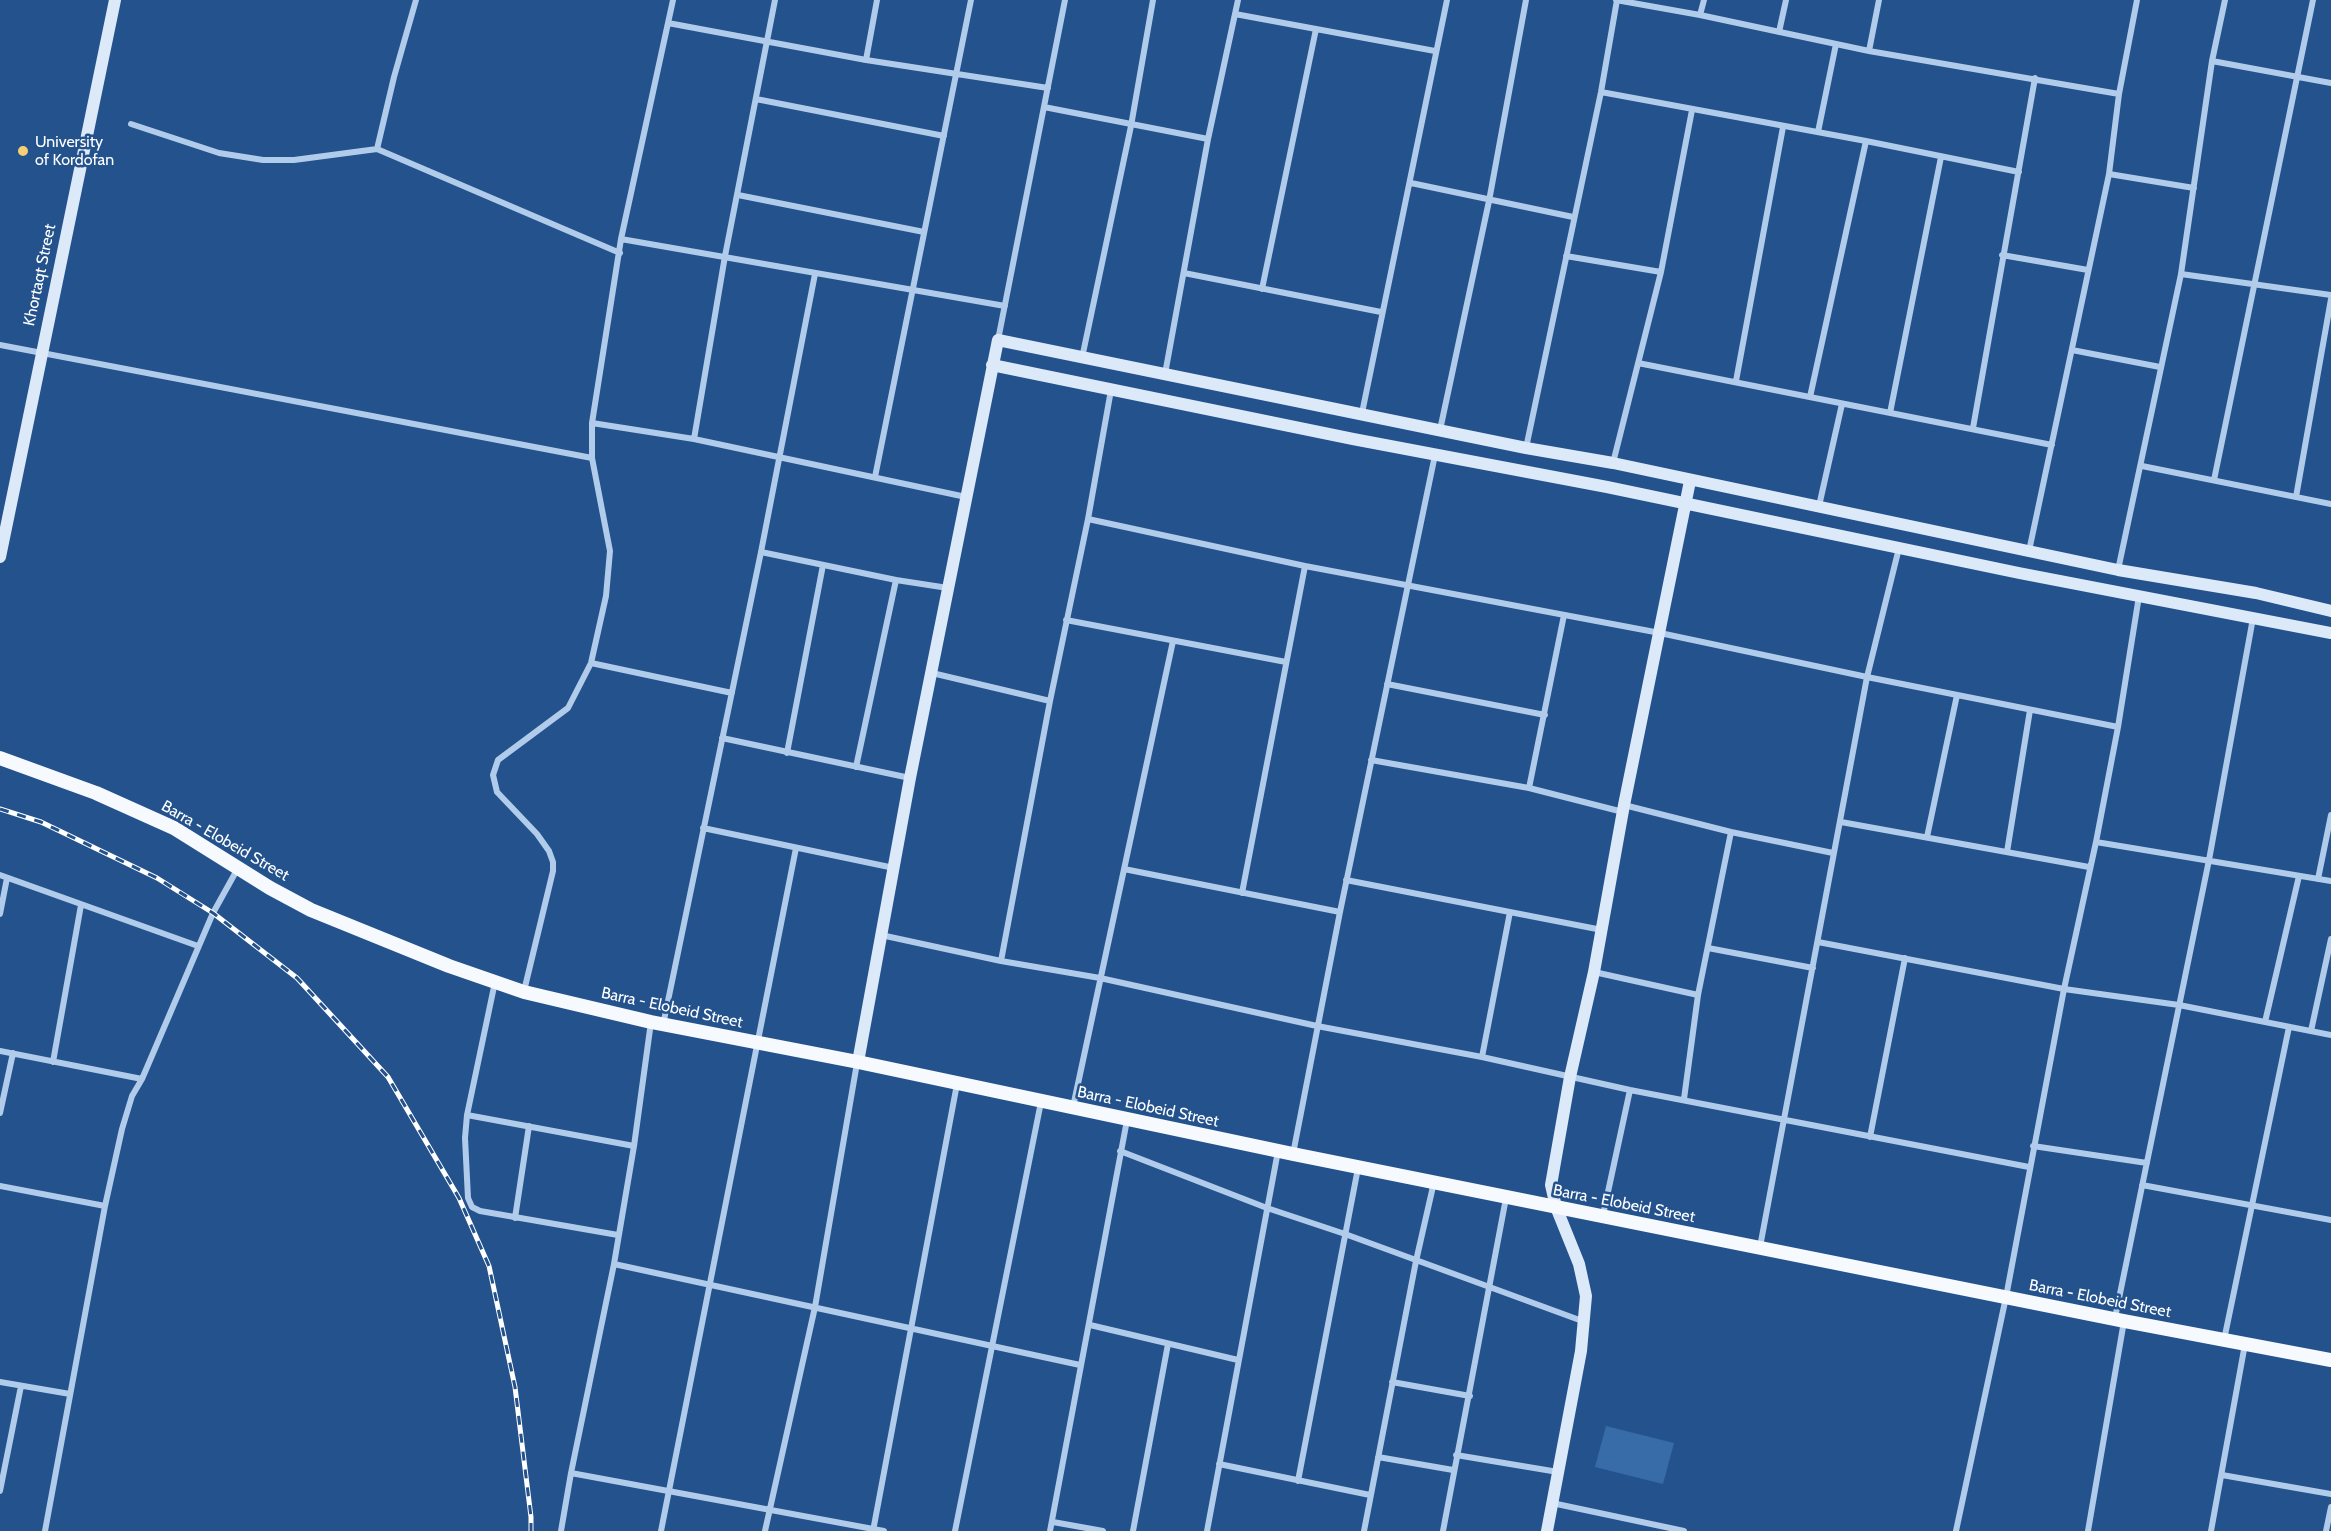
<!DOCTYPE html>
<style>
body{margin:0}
canvas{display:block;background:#23528c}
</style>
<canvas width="2331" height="1531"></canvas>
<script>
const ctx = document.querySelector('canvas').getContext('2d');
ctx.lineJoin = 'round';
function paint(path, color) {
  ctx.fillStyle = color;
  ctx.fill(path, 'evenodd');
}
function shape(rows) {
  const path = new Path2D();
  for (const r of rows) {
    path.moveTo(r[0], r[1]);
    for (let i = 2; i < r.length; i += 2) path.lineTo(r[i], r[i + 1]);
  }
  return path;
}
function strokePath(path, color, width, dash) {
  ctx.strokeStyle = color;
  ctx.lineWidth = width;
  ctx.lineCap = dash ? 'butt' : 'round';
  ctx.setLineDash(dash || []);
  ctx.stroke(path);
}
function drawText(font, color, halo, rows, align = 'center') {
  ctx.font = font + ' Cabin,sans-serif';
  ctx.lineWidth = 5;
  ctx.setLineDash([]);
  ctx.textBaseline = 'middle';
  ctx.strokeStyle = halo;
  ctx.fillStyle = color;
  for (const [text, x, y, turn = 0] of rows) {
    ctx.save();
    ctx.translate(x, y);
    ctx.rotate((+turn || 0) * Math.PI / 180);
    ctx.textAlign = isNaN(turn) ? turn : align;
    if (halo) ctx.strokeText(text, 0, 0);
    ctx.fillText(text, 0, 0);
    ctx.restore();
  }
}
const green = shape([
 [1606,1426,1674,1443,1663,1484,1595,1467]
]);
const street = shape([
 [1616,0,1700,15,1869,51,2119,94],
 [1235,14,1435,51],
 [1700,15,1704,0],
 [668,23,866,60,1048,88],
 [1779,32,1786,0],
 [1869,51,1879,0],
 [866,60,877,0],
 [2212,61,2331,83],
 [1601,92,1866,141,2019,172],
 [756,99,944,136],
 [1044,107,1208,139],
 [131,124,219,153,263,160,294,160,377,149,620,253],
 [1818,132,1836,44],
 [377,149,394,77,416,0],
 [2109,174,2194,188],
 [1411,183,1573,217],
 [738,195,924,232],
 [621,239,1005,306],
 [2002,255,2088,270],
 [1566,256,1661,272],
 [1184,273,1381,312],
 [2181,274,2331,295],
 [1262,289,1316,29],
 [998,340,1065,0],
 [0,345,592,458],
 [2072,350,2160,367],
 [1082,358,1131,126,1153,0],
 [1638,363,2052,445],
 [1165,374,1208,139,1238,0],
 [1736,381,1783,127],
 [1810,397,1866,141],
 [1362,413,1447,0],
 [1890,413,1941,157],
 [592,423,694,439,966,497],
 [1973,428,2035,78],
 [1440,430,1489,201,1526,0],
 [694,439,725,256,775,0],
 [1526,448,1601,92,1617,0],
 [1613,463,1661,272,1692,110],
 [2142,466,2331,504],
 [875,477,971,0],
 [2214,480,2313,0],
 [2296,497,2331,299],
 [1819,506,1842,404],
 [1088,519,1305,566,1660,633,1867,677,2118,727],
 [2029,551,2109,174,2119,94,2137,0],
 [761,552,896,580,948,588],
 [2118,570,2181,274,2212,61,2225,0],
 [1066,620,1286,662],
 [591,663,732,693],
 [932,673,1050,701],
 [1387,684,1545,715],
 [722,738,910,778],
 [787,753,823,565],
 [1371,760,1529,788,1623,812],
 [856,767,896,580],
 [1529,788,1564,615],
 [1624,805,1731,832,1833,853],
 [1841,822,2089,867],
 [703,828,894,868],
 [1927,837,1957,695],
 [2096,842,2331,881],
 [2007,852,2030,710],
 [1124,869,1340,912],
 [0,875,198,946],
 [2318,879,2331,815],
 [1346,880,1602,930],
 [1242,893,1305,566],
 [0,914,7,878],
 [881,935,1001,961,1100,978,1317,1026,1482,1057,1630,1090,2029,1167],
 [1818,942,2064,989,2179,1005,2331,1035],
 [1708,948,1813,968],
 [1001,961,1050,701,1088,519,1111,390],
 [1594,972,1698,995],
 [495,982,467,1115,465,1138,468,1198,472,1207,480,1211,618,1235],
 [524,991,553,871,553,862,549,851,537,834,497,792,493,775,498,760,568,708,591,663,606,596,610,551,592,458,592,423,621,239,673,0],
 [2265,1022,2299,876],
 [663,1025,761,552,815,274],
 [2311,1031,2331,939],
 [0,1051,142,1079],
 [1482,1057,1510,912],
 [53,1062,81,905],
 [1684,1099,1698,995,1731,832],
 [1073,1107,1173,641],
 [0,1113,13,1053],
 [467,1115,634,1146],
 [1870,1137,1905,958],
 [2033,1146,2147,1163],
 [1120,1151,1267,1208,1345,1234,1585,1322],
 [1293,1154,1340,912,1435,455],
 [2142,1185,2331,1220],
 [0,1186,105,1206],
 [1603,1215,1630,1090],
 [515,1218,529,1126],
 [1760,1247,1867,677,1899,548],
 [614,1264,1080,1365],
 [2115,1318,2209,860,2253,618],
 [1090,1325,1238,1360],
 [2224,1340,2289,1027],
 [0,1382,70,1394],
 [1392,1382,1470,1396],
 [1456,1455,1558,1472],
 [1378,1457,1453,1470],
 [1219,1464,1370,1495],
 [571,1473,884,1531],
 [2222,1475,2331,1494],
 [1298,1481,1358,1168],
 [0,1491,21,1386],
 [1552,1503,1684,1531],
 [1053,1522,1103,1531],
 [45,1531,105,1206,122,1129,132,1096,142,1079,213,913,238,868],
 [561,1531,571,1473,614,1264,634,1146,651,1022],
 [661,1531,796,848],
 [765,1531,815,1307,857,1063],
 [873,1531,957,1084],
 [955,1531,1041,1102],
 [1050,1531,1127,1120],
 [1133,1531,1168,1344],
 [1207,1531,1278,1151],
 [1364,1531,1416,1261,1434,1182],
 [1443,1531,1506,1198],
 [1956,1531,2006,1297,2064,989,2096,842,2118,727,2139,596],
 [2088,1531,2124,1321],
 [2211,1531,2245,1344],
 [2326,1531,2331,1507]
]);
const secondary = shape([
 [992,365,1353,439,1607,487,2019,573,2331,633],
 [0,557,115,0],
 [858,1062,910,778,998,340,1526,448,1613,463,2118,570,2256,593,2331,611],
 [1547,1531,1581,1351,1586,1296,1579,1264,1556,1207,1551,1185,1570,1077,1594,972,1624,805,1690,481]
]);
const primary = shape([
 [0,758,96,793,174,828,270,888,311,910,449,966,524,992,651,1022,858,1062,1293,1154,2124,1321,2331,1360]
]);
const rail = shape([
 [0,809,41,822,157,878,213,913,297,978,388,1077,459,1198,489,1266,515,1387,531,1517,531,1531]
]);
const markers = [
 [23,151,6,"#f6cf74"]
];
const poiNames = [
 ["University",35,142],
 ["of Kordofan",35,160]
];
const streetNames = [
 ["Khortaqt Street",40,275,-78],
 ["Barra - Elobeid Street",225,841,30],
 ["Barra - Elobeid Street",672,1008,12],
 ["Barra - Elobeid Street",1148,1107,12],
 ["Barra - Elobeid Street",1624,1204,11],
 ["Barra - Elobeid Street",2100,1299,11]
];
paint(green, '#376ca9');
strokePath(street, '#b1cceb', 6);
strokePath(secondary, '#dce9f9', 12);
strokePath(primary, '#f6f9fe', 14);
strokePath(rail, '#fff', 5);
strokePath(rail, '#23528c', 3, [9]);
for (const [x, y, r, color] of markers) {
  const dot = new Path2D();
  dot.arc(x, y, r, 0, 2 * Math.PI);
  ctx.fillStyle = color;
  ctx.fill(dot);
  strokePath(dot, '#23528c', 2);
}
drawText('16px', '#fff', '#23528c', poiNames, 'left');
drawText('16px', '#fff', '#23528c', streetNames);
</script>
